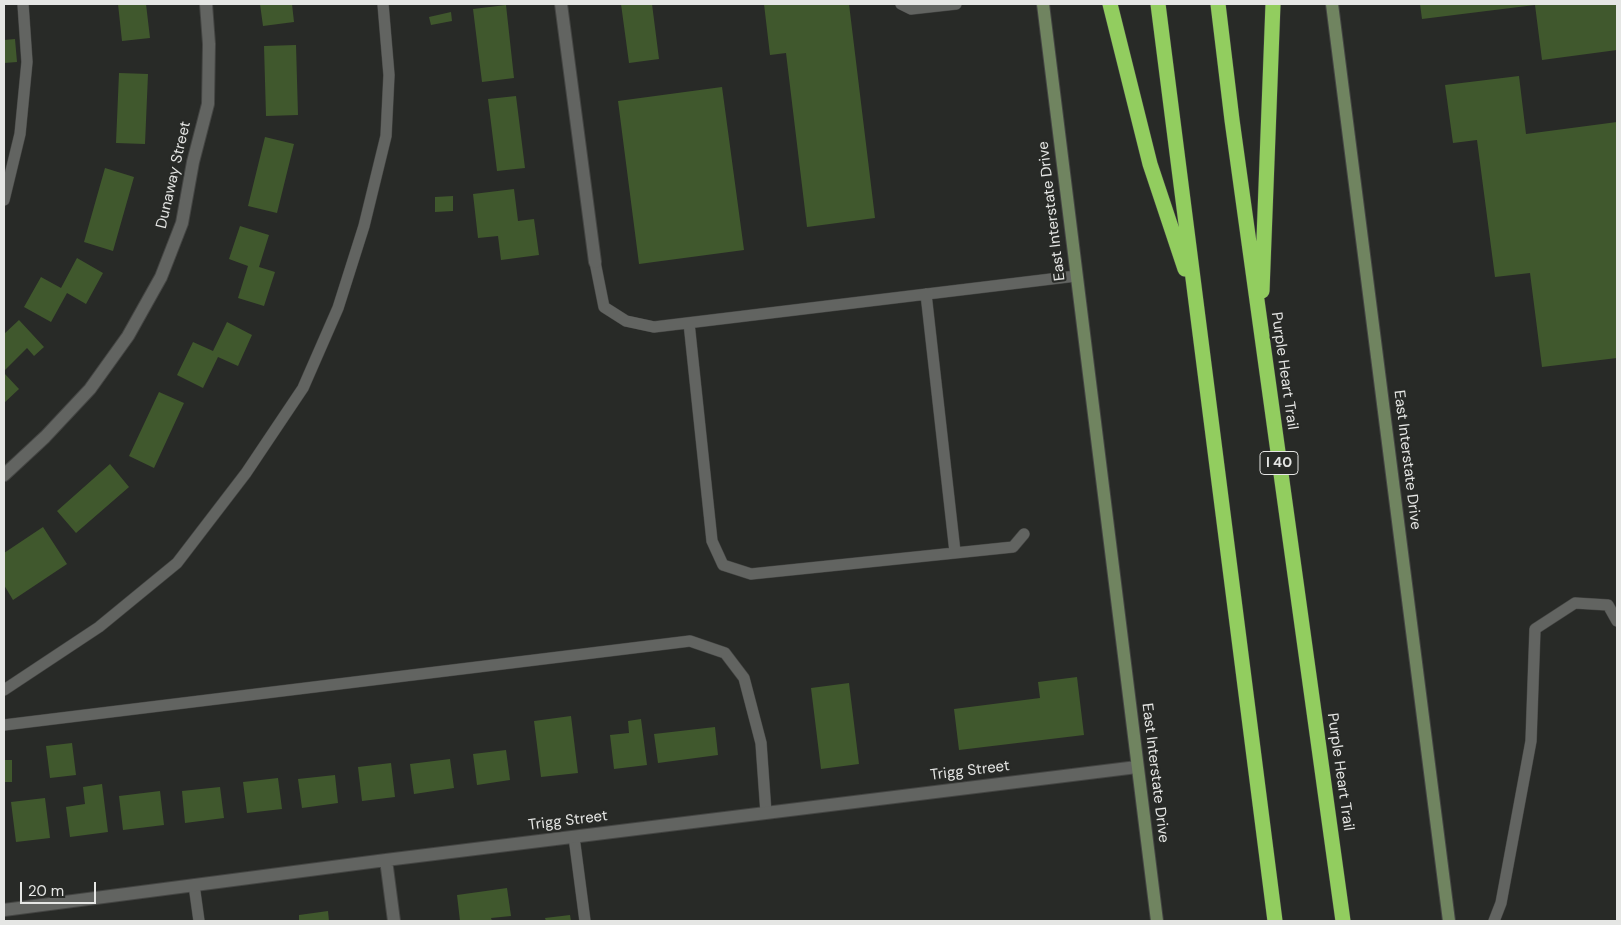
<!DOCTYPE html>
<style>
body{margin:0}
#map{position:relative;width:1621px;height:925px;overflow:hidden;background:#282a27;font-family:"DM Sans",sans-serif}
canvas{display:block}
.frame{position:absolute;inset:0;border:5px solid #e5e6e4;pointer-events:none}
.scale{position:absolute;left:20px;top:882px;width:76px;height:22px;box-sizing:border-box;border:2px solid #e5e6e4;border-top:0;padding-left:6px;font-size:15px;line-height:18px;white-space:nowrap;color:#e5e6e4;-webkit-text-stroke:4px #282a27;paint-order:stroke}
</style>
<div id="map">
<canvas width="1621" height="925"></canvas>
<div class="frame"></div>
<div class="scale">20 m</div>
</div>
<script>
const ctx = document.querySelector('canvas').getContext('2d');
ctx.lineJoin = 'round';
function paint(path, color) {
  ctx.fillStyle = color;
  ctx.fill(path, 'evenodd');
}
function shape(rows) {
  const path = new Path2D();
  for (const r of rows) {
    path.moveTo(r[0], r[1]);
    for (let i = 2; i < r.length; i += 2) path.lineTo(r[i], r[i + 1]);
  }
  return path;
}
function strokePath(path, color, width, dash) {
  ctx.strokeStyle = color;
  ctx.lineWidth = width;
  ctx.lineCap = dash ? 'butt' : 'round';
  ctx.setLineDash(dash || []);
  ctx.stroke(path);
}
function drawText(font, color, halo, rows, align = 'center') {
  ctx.font = font + ' "DM Sans",sans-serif';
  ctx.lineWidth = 4.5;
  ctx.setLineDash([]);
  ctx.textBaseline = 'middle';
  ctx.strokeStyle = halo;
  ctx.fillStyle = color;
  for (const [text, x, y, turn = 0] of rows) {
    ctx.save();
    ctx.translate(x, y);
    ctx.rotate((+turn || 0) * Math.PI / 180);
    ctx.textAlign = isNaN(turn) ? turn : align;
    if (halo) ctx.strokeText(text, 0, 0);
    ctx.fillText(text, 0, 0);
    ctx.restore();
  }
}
const building = shape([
 [118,4,146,4,150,38,122,41],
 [260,4,292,4,294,22,263,26],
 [621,4,652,4,659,59,629,63],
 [764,4,849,4,875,218,807,227,786,53,770,55],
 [1420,4,1617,4,1617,50,1542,60,1535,5,1422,19],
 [506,5,514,78,482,82,473,9],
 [451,12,452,21,431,25,429,17],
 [15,39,17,62,4,63,4,40],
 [296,45,298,115,266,116,264,46],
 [119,73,148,74,145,144,116,143],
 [1519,76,1526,134,1617,122,1617,358,1542,367,1530,273,1495,277,1477,140,1453,143,1445,85],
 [722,87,744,250,639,264,618,101],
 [516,96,525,168,497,171,488,99],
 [265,137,294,144,277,213,248,206],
 [105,168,134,177,113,251,84,242],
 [514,189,518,221,534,219,539,255,501,260,498,236,478,238,473,194],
 [453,196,453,211,435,212,435,197],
 [240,226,269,235,259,267,275,272,264,306,238,298,248,266,229,259],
 [77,258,103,273,86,304,67,293,51,322,24,307,41,277,61,288],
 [19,320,44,347,34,356,27,348,4,371,4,334],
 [227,322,252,335,238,366,218,357,203,388,177,375,193,342,213,351],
 [4,373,19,389,4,403],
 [159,392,184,403,154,468,129,456],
 [110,464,129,487,76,533,57,511],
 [43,527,67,564,13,600,4,585,4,553],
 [1077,677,1084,735,959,750,954,709,1040,698,1038,682],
 [849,683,859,764,821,769,811,688],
 [571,716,578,773,541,777,534,721],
 [641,719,647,765,614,769,610,735,629,733,628,721],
 [715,727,718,755,658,763,654,734],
 [72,743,76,775,50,778,46,746],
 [506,750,510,780,477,785,473,754],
 [450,759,454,788,414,794,410,764],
 [4,760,12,760,12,782,4,782],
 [391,763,395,797,362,801,358,767],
 [335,775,338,803,302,808,298,779],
 [278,778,282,809,247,813,243,782],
 [102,784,108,832,70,837,66,807,85,804,83,787],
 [220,787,224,818,185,823,182,791],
 [160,791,164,825,123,830,119,796],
 [45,798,50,838,16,842,11,802],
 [507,888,511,916,491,918,492,921,460,921,457,895],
 [328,911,329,921,299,921,299,915],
 [570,915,571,921,546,921,545,918]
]);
const lane = shape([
 [901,4,911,9,956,4],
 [4,200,20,134,27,62,23,4],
 [595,262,604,307,626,321,654,327,1076,276],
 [926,294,955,552],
 [689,323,712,541,723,565,751,574,1013,547,1024,534],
 [4,690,99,627,177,563,246,473,303,388,338,308,364,226,386,136,389,75,383,4],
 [4,725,690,641,725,653,744,678,761,743,766,813],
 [574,837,585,921],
 [194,885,199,921],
 [1494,921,1501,903,1531,741,1535,629,1575,603,1608,605,1617,621]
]);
const street = shape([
 [561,4,595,262],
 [4,475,45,437,90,389,128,336,161,277,182,223,193,162,208,104,209,44,206,4],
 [386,860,394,921],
 [4,910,386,860,1137,767]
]);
const secondary = shape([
 [1043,4,1157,921],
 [1332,4,1449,921]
]);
const highway = shape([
 [1110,4,1150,164,1185,269],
 [1158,4,1275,921],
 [1218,4,1232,120,1343,921],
 [1262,291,1273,4]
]);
const shields = [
 [1279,463,38]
];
const shieldNames = [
 ["I 40",1279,463]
];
const streetNames = [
 ["Dunaway Street",174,175,-77],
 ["East Interstate Drive",1052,211,-97],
 ["Purple Heart Trail",1284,371,82],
 ["East Interstate Drive",1407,460,83],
 ["Trigg Street",970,771,-7],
 ["Purple Heart Trail",1340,772,82],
 ["East Interstate Drive",1155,773,83],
 ["Trigg Street",568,821,-7]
];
paint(building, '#40582d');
strokePath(lane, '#444543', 12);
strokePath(street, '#444543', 14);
strokePath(secondary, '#444543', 14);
strokePath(highway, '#444543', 16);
strokePath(lane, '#626461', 11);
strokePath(street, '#626461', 12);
strokePath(secondary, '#708460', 12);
strokePath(highway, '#92cd5f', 15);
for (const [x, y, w] of shields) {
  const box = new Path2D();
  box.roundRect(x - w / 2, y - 11.5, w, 23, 4);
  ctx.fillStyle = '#282a27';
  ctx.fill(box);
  strokePath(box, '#e5e6e4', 1);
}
drawText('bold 14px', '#e5e6e4', null, shieldNames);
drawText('15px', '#e5e6e4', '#282a27', streetNames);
</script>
